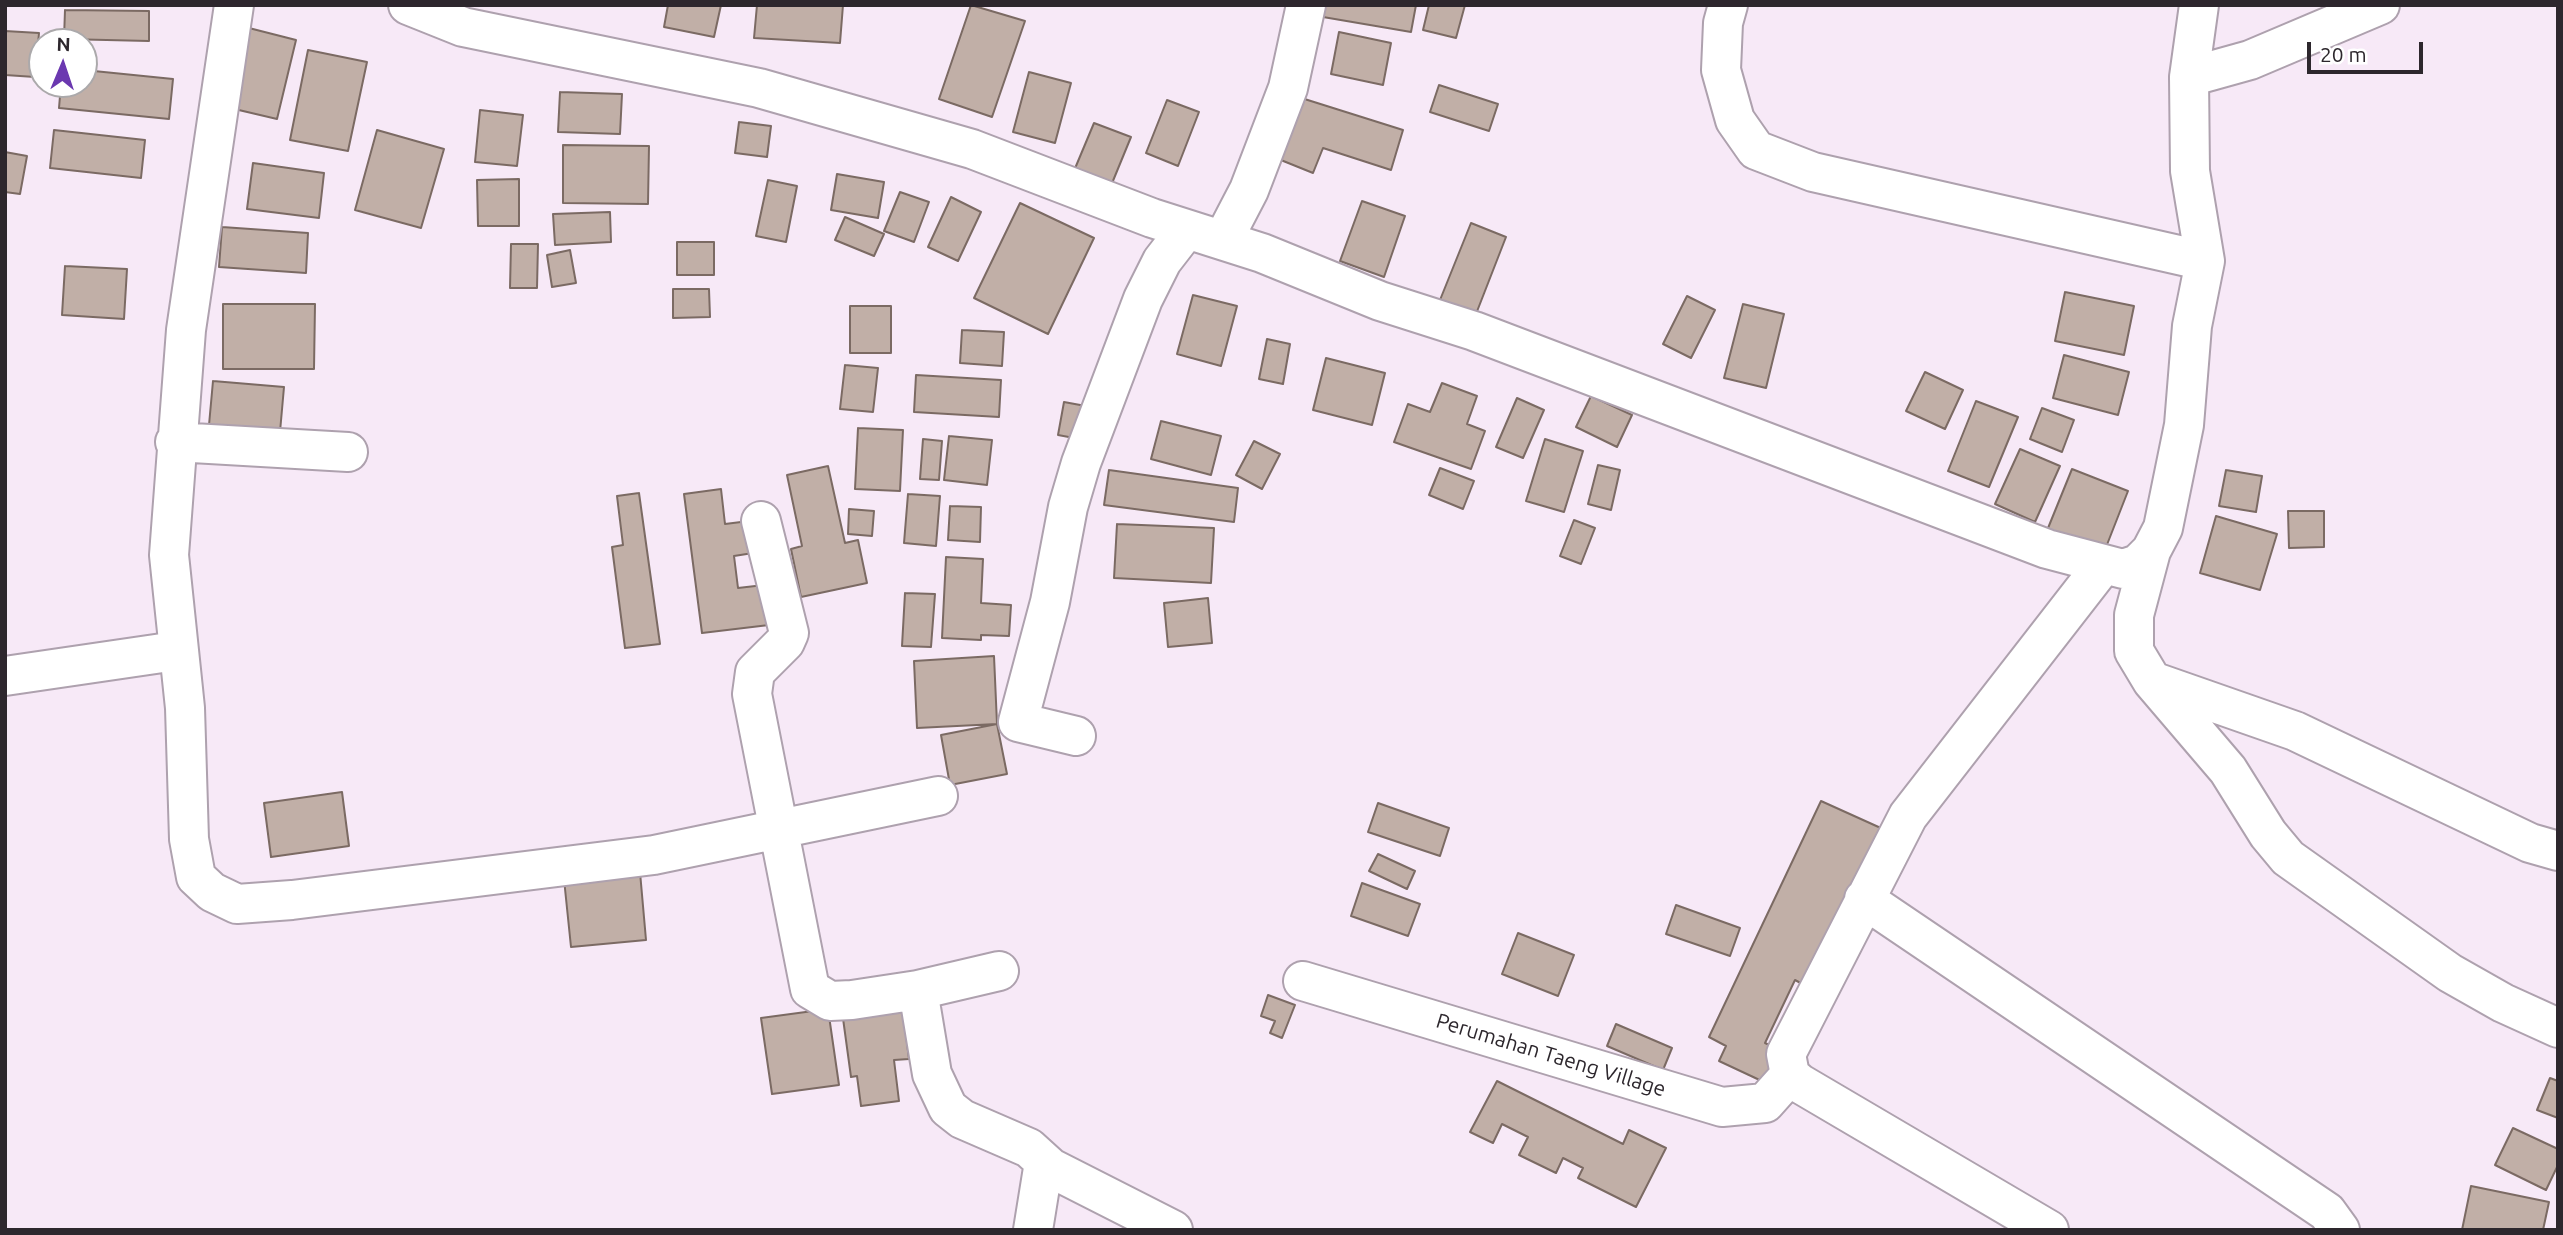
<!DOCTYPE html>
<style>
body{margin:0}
#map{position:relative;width:2563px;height:1235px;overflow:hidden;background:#f7e9f7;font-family:Ubuntu,sans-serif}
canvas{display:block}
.frame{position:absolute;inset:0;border:7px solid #2d272d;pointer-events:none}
.north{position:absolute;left:28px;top:28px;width:70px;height:70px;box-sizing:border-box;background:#fff;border:2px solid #aba9ab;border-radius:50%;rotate:2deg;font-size:19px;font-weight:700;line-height:28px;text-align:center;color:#2d272d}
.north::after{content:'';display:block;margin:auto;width:24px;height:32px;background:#6b38b0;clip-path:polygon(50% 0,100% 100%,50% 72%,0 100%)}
.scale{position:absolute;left:2307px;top:42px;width:116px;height:32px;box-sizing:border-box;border:4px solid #2d272d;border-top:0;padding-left:9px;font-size:21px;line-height:24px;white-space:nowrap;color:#2d272d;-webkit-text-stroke:5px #fff;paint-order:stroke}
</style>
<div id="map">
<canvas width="2563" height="1235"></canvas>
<div class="frame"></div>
<div class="north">N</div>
<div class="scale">20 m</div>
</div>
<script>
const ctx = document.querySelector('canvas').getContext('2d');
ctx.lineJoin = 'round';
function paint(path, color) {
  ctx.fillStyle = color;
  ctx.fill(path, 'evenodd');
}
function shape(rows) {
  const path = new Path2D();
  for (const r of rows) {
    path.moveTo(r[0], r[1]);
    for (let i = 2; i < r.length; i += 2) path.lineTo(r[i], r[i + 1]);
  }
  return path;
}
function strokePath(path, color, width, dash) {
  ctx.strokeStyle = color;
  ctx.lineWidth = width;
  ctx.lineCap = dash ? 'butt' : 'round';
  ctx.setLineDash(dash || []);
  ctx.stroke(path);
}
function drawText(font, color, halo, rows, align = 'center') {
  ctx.font = font + ' Ubuntu,sans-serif';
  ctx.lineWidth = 6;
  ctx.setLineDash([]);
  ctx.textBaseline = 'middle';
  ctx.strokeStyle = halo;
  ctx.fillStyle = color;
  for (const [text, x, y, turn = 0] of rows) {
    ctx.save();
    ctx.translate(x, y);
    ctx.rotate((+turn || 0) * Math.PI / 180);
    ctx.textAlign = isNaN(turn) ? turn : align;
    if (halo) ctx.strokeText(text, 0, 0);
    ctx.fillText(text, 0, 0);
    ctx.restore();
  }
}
const building = shape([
 [668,5,721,5,714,37,664,27,668,5],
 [757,5,843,5,840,43,754,38,757,5],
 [971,5,1025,21,992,117,939,99,971,5],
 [1325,5,1416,5,1411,32,1323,17,1325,5],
 [1429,5,1465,5,1456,38,1423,30,1429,5],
 [65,10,149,11,149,41,64,39,65,10],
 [245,27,296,40,277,119,226,107,245,27],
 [5,31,39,33,35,77,5,75,5,31],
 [1339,32,1391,43,1383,85,1331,74,1339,32],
 [308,50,367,62,348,151,290,140,308,50],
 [84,70,173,79,169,119,59,108,61,84,84,84,84,70],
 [1029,72,1071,83,1055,143,1013,132,1029,72],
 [1439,85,1498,104,1489,131,1430,112,1439,85],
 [560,92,622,94,620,134,558,132,560,92],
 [1295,96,1403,130,1391,170,1323,148,1313,173,1266,154,1295,96],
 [1167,100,1199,112,1178,166,1146,153,1167,100],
 [480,110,523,115,517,166,475,162,480,110],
 [739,122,771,126,767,157,735,153,739,122],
 [1094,123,1131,137,1108,193,1071,178,1094,123],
 [54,130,145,140,141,178,50,168,54,130],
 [377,130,444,149,421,228,355,210,377,130],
 [563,145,649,146,648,204,563,203,563,145],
 [5,152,27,156,20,194,5,192,5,152],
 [253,163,324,173,319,218,247,209,253,163],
 [837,174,884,182,878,218,831,210,837,174],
 [519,179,519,226,478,226,477,180,519,179],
 [768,180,797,186,786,242,756,236,768,180],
 [900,192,929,202,914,242,884,231,900,192],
 [951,197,981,212,958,261,928,247,951,197],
 [1362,201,1405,216,1384,277,1340,261,1362,201],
 [1020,203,1094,238,1048,334,974,298,1020,203],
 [610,212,611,242,555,245,553,214,610,212],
 [845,217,884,234,874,256,835,240,845,217],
 [1471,223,1506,237,1476,314,1440,300,1471,223],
 [222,227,308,233,306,273,219,267,222,227],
 [677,242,714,242,714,275,677,275,677,242],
 [511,244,538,244,537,288,510,288,511,244],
 [570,250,576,283,552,287,547,255,570,250],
 [65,266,127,269,124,319,62,315,65,266],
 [673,289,709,289,710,317,673,318,673,289],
 [2065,292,2134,306,2124,355,2055,341,2065,292],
 [1193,295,1237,306,1221,366,1177,354,1193,295],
 [1687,296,1715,310,1691,358,1663,344,1687,296],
 [223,304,315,304,314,369,223,369,223,304],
 [1743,304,1784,314,1766,388,1724,378,1743,304],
 [850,306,891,306,891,353,850,353,850,306],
 [962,330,1004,332,1002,366,960,363,962,330],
 [1267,339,1290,344,1283,384,1259,379,1267,339],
 [2064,355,2129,372,2118,415,2053,398,2064,355],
 [1326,358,1385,373,1372,425,1313,410,1326,358],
 [845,365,878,368,873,412,840,409,845,365],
 [1925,372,1963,390,1945,429,1906,411,1925,372],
 [916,375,1001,380,999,417,914,412,916,375],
 [213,381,284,387,280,432,209,425,213,381],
 [1442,383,1477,396,1467,424,1485,431,1471,469,1394,442,1408,404,1430,412,1442,383],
 [1591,396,1632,415,1617,447,1576,427,1591,396],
 [1517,398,1544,410,1523,458,1496,447,1517,398],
 [1976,401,2018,417,1989,487,1948,471,1976,401],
 [1064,402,1091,407,1085,440,1058,435,1064,402],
 [2042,408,2074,420,2062,452,2030,439,2042,408],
 [1161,421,1221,436,1211,475,1151,459,1161,421],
 [858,428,903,430,900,491,855,489,858,428],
 [949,436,992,440,987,485,944,480,949,436],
 [923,439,942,441,939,480,920,479,923,439],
 [1545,439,1583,451,1564,512,1526,501,1545,439],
 [1254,441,1280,454,1262,489,1236,475,1254,441],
 [2020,449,2060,466,2035,522,1995,504,2020,449],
 [1598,465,1620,470,1611,510,1588,504,1598,465],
 [828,466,845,543,858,540,867,583,801,597,791,549,802,546,787,475,828,466],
 [1440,468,1474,481,1463,509,1429,495,1440,468],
 [2072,469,2128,491,2101,560,2044,538,2072,469],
 [1109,470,1238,488,1234,522,1104,505,1109,470],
 [2226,470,2262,476,2256,512,2219,506,2226,470],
 [721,489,725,524,749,521,753,553,734,556,738,588,764,585,769,625,702,633,684,494,721,489],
 [639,493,660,644,625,648,612,547,623,545,617,496,639,493],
 [908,494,940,496,936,546,904,543,908,494],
 [950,506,981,507,980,542,948,540,950,506],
 [849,509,874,511,872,536,848,534,849,509],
 [2288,511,2324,511,2324,547,2289,548,2288,511],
 [2216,516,2277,534,2260,590,2200,573,2216,516],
 [1574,520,1595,528,1581,564,1560,556,1574,520],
 [1117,524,1214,528,1211,583,1114,578,1117,524],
 [946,557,983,559,981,603,1011,605,1009,636,981,635,981,640,942,638,946,557],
 [905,593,935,594,931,647,902,646,905,593],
 [1208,598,1212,643,1168,647,1164,603,1208,598],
 [994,656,997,724,917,728,914,661,994,656],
 [997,724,1007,774,950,785,941,735,997,724],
 [342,792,349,846,271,857,264,803,342,792],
 [1821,801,1883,829,1808,987,1795,980,1765,1043,1782,1051,1766,1083,1719,1061,1726,1046,1709,1037,1821,801],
 [1378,803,1449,828,1440,856,1368,832,1378,803],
 [1378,854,1415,871,1407,889,1369,871,1378,854],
 [640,872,646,940,571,947,564,879,640,872],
 [1362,883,1420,904,1408,936,1351,916,1362,883],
 [1676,905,1740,928,1730,956,1666,934,1676,905],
 [1518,933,1574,955,1558,996,1502,974,1518,933],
 [1268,995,1295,1005,1282,1038,1270,1033,1275,1021,1261,1016,1268,995],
 [902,1003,909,1059,894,1060,899,1101,861,1106,857,1076,851,1077,842,1011,902,1003],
 [828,1009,839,1085,772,1094,761,1018,828,1009],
 [1616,1024,1672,1048,1663,1070,1607,1046,1616,1024],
 [2550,1078,2558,1081,2558,1118,2537,1110,2550,1078],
 [1497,1081,1623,1144,1629,1130,1666,1148,1636,1207,1578,1178,1583,1168,1563,1158,1556,1173,1519,1155,1528,1137,1502,1124,1493,1143,1470,1132,1497,1081],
 [2513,1128,2558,1149,2558,1165,2546,1190,2495,1165,2513,1128],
 [2471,1186,2549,1202,2543,1230,2462,1230,2471,1186]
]);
const minor = shape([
 [234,5,186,330,169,555,185,708,189,839,196,877,212,892,237,904,292,900,654,855,938,796],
 [408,5,463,27,759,88,972,149,1152,218,1262,253,1380,301,1474,331,2047,549,2123,569,2138,564,2151,551,2163,528,2184,425,2192,326,2205,261,2190,171,2189,77,2250,60,2380,5],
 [1728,5,1723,23,1721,70,1735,120,1756,150,1813,172,2205,261],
 [2189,77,2199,5],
 [1223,240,1249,190,1288,88,1306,5],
 [175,442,348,452],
 [761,521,789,633,785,642,755,672,752,694,810,989,830,1001,852,1000,918,990,999,971],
 [2151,551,2134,615,2134,651,2152,681,2228,770,2268,834,2288,858,2450,973,2503,1003,2558,1028],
 [5,676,176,651],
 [2152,681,2295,731,2530,843,2558,851],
 [1076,736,1018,722,1050,602,1068,507,1081,463,1143,299,1162,261,1186,230],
 [1864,899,2327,1212,2340,1230],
 [1303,981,1722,1107,1765,1103,1790,1075],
 [918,990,932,1074,948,1108,962,1119,1029,1148,1051,1168,1173,1230],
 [1033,1230,1044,1162],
 [2049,1230,1799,1083,1790,1075,1786,1054,1908,816,2103,565]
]);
const streetNames = [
 ["Perumahan Taeng Village",1551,1055,17]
];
paint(building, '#c1afa7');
strokePath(building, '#7b6a63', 2);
strokePath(minor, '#aea1ae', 42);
strokePath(minor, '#fff', 38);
drawText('21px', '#2d272d', '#fff', streetNames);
</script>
